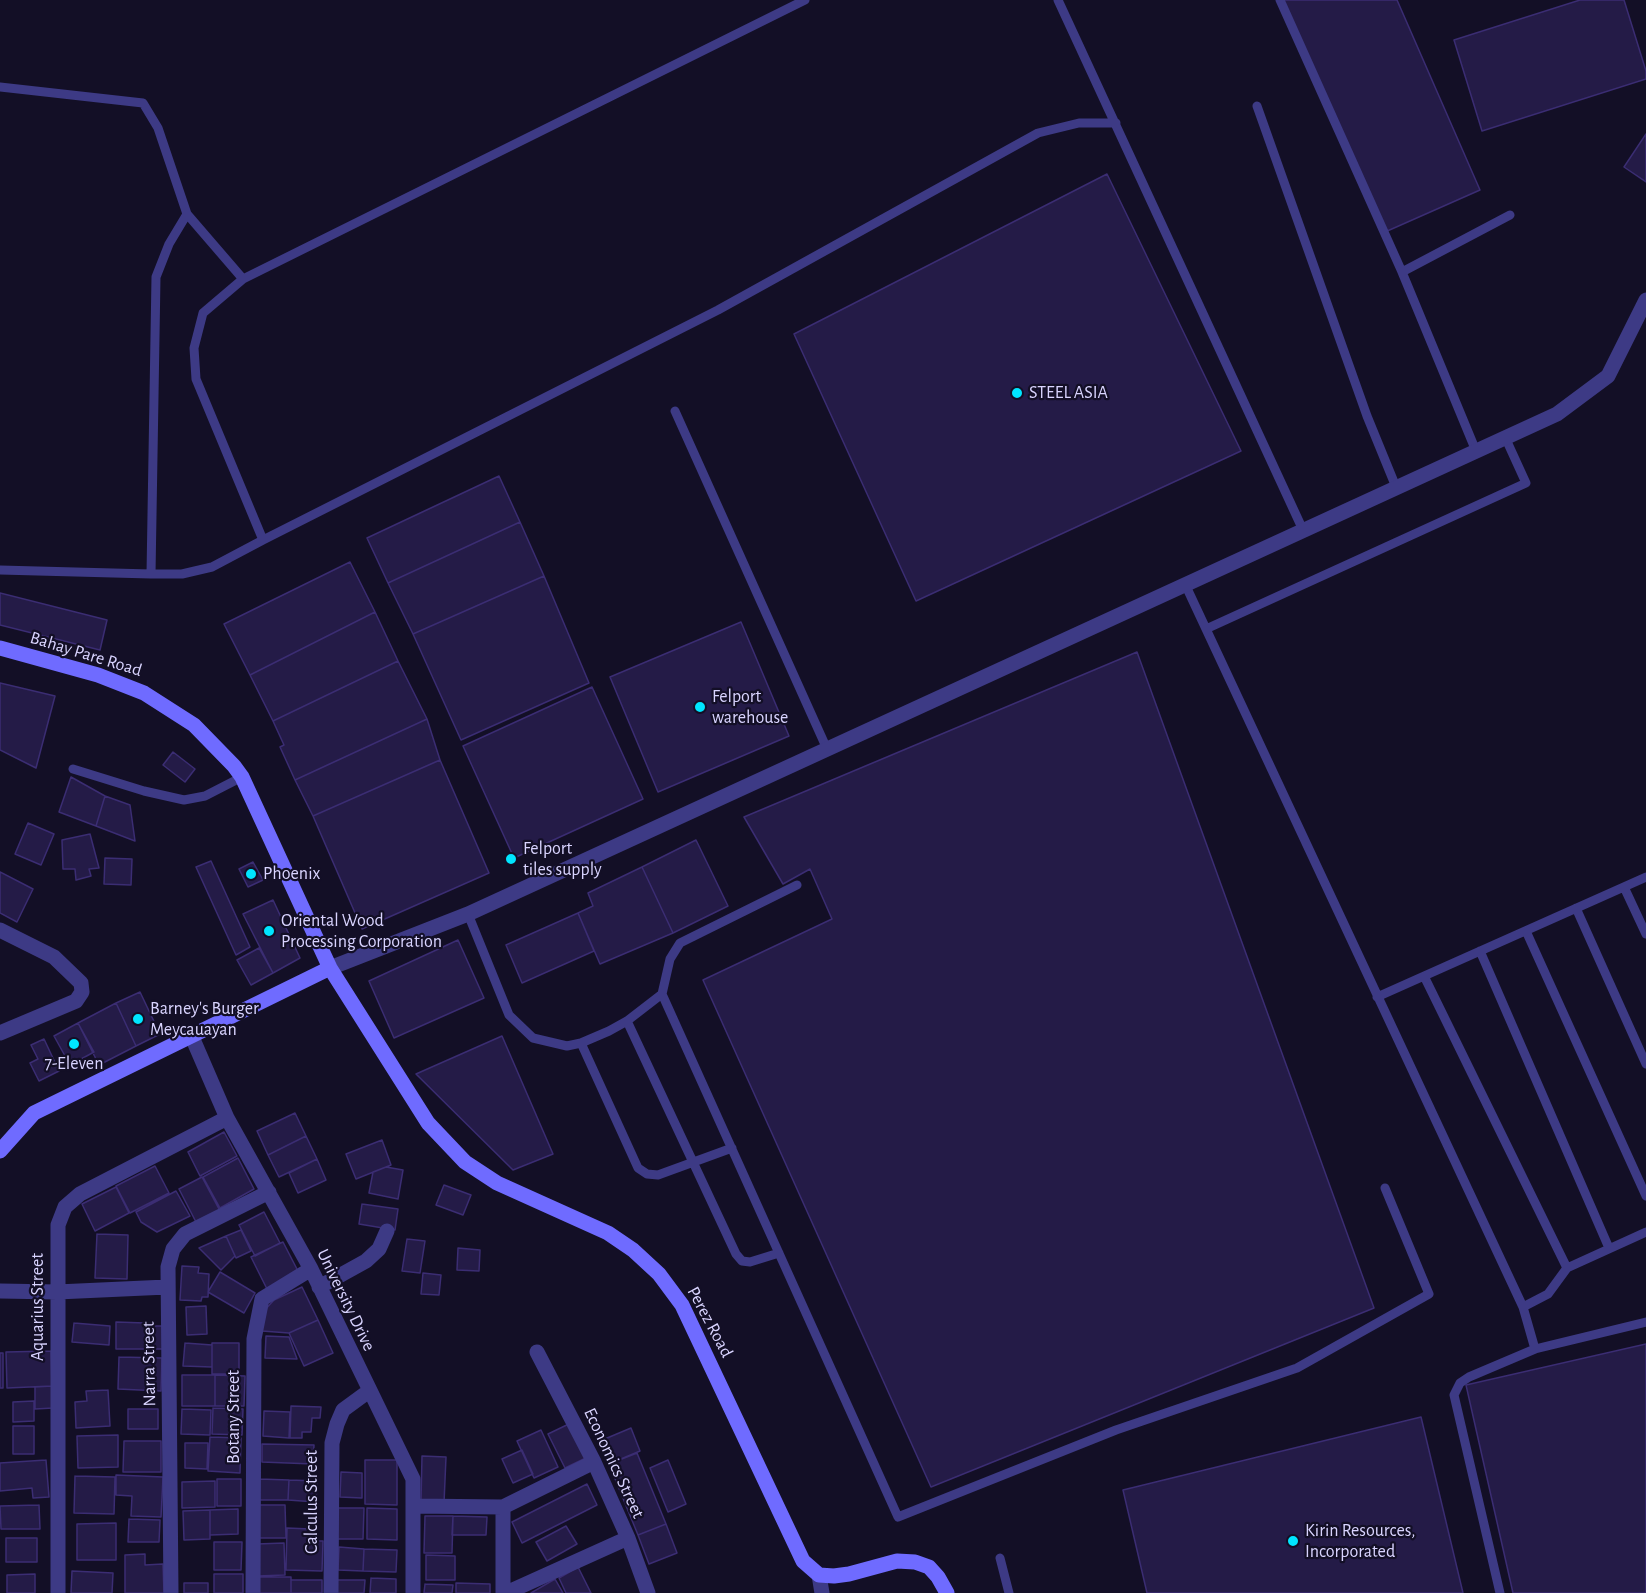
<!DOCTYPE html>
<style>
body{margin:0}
canvas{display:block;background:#130f26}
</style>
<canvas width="1646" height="1593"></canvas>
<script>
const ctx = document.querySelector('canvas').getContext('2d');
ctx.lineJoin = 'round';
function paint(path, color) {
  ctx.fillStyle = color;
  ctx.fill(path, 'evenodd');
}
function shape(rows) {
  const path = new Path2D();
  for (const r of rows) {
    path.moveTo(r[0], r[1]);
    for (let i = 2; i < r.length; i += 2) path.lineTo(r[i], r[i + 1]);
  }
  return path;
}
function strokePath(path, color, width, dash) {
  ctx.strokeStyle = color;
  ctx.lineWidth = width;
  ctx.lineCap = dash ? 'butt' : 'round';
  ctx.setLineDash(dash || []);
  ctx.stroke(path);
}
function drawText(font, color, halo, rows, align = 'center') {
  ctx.font = font + ' "Alegreya Sans",sans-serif';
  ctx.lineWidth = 4.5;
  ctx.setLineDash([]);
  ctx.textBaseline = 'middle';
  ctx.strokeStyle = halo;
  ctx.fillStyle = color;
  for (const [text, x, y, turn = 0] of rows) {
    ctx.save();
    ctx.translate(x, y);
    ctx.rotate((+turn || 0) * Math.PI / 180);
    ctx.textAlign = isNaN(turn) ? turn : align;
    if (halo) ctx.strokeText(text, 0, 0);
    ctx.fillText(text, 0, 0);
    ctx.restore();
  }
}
const building = shape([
 [1283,0,1397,0,1480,190,1385,232,1283,0],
 [1580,0,1624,0,1646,71,1646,79,1482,131,1454,40,1580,0],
 [1646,134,1646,182,1624,167,1646,134],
 [1107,174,1241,451,916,601,794,334,1107,174],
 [499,476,520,522,388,583,367,538,499,476],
 [520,522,544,576,413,634,388,583,520,522],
 [350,562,375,612,250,675,224,624,350,562],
 [544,576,589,683,461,740,413,634,544,576],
 [0,593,107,620,100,650,0,625,0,593],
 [375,612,398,661,273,721,250,675,375,612],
 [741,622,789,736,658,792,610,677,741,622],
 [1137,652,1374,1308,931,1487,703,980,832,919,810,869,783,884,744,817,1137,652],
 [398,661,427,719,295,780,280,747,284,745,273,721,398,661],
 [0,683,55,696,36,768,0,750,0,683],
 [592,687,643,799,514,858,463,746,592,687],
 [427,719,440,760,313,816,295,780,427,719],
 [173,752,195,769,185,782,163,765,173,752],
 [440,760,489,873,362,929,313,816,440,760],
 [71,777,105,796,96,826,59,812,71,777],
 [105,796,130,805,135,841,96,826,105,796],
 [28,823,54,834,41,865,15,854,28,823],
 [90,834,99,868,89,869,91,876,76,880,75,869,63,869,62,840,90,834],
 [696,840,728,906,673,933,642,867,696,840],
 [105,858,132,859,131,885,104,884,105,858],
 [211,861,250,947,236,955,196,867,211,861],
 [253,862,263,880,248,887,239,869,253,862],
 [642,867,673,933,600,964,578,913,593,906,588,893,642,867],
 [0,872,33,889,17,922,0,913,0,872],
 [273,900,300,958,273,973,243,914,273,900],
 [578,913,594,951,522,983,506,945,578,913],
 [458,940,484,998,394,1038,369,981,458,940],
 [259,948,273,973,251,985,237,960,259,948],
 [140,992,160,1034,136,1046,116,1003,140,992],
 [116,1003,136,1046,99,1065,78,1023,116,1003],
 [78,1023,94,1052,70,1065,54,1036,78,1023],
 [502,1036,553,1154,513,1170,416,1074,502,1036],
 [44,1039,59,1071,39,1081,30,1063,38,1059,31,1045,44,1039],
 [295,1113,306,1136,268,1155,257,1131,295,1113],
 [224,1132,237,1156,200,1176,188,1152,224,1132],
 [306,1136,317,1159,279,1177,268,1155,306,1136],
 [382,1140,391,1165,356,1179,346,1154,382,1140],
 [238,1158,254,1189,220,1208,203,1177,238,1158],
 [317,1159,326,1180,298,1193,289,1173,317,1159],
 [155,1166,169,1193,130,1213,116,1186,155,1166],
 [386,1167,403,1170,398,1199,369,1193,373,1172,386,1167],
 [202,1177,220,1211,197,1224,179,1189,202,1177],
 [444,1185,471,1195,463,1215,436,1205,444,1185],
 [116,1187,129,1213,95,1231,82,1204,116,1187],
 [176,1191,190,1216,157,1232,141,1222,136,1212,176,1191],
 [362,1204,398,1209,395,1230,359,1224,362,1204],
 [264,1212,280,1243,255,1256,239,1225,264,1212],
 [241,1230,251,1251,236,1258,226,1236,241,1230],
 [97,1234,128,1235,127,1279,95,1278,97,1234],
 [226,1236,235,1256,221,1270,199,1248,226,1236],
 [407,1239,425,1241,420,1273,402,1271,407,1239],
 [283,1242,299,1273,267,1289,251,1257,283,1242],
 [458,1248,480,1250,479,1271,457,1270,458,1248],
 [182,1266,199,1267,198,1273,209,1274,208,1297,202,1297,201,1301,180,1300,182,1266],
 [220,1272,255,1293,244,1313,208,1292,220,1272],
 [423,1273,441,1275,439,1295,421,1294,423,1273],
 [302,1287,318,1320,289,1333,262,1331,263,1312,274,1300,302,1287],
 [206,1306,207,1334,187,1335,186,1307,206,1306],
 [318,1320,333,1353,304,1366,289,1333,318,1320],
 [116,1322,145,1323,145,1326,164,1326,164,1349,116,1349,116,1322],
 [74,1323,110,1326,109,1345,72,1342,74,1323],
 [266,1336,289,1337,297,1359,265,1358,266,1336],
 [185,1343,212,1345,212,1367,183,1366,185,1343],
 [212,1343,239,1343,239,1374,212,1374,212,1343],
 [1646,1344,1646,1593,1513,1593,1466,1385,1646,1344],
 [51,1351,52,1386,7,1388,6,1352,51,1351],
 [0,1353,3,1353,3,1388,0,1388,0,1353],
 [119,1357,162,1358,161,1391,118,1389,119,1357],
 [182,1375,215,1375,215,1406,182,1406,182,1375],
 [215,1375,245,1376,244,1406,215,1406,215,1375],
 [52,1386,53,1408,35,1409,35,1387,52,1386],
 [108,1390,110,1426,76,1428,75,1402,87,1401,86,1391,108,1390],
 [34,1401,34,1421,13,1422,13,1402,34,1401],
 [291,1406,321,1407,320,1418,312,1418,311,1432,302,1432,302,1438,290,1438,291,1406],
 [213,1408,243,1409,242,1435,212,1434,213,1408],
 [128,1409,158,1409,158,1429,128,1429,128,1409],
 [182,1409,211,1410,210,1435,181,1434,182,1409],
 [264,1411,290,1412,289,1438,263,1436,264,1411],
 [1421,1417,1463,1593,1147,1593,1123,1490,1421,1417],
 [573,1422,590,1456,565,1468,548,1434,573,1422],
 [13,1426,34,1426,34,1454,13,1454,13,1426],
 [631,1428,640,1451,609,1464,600,1441,631,1428],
 [541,1430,558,1467,534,1478,517,1441,541,1430],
 [118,1435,118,1467,78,1468,77,1436,118,1435],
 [210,1437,241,1438,240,1473,208,1471,210,1437],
 [124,1441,161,1441,161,1472,123,1472,124,1441],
 [185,1443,208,1443,207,1469,185,1468,185,1443],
 [262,1444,314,1445,313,1464,262,1462,262,1444],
 [522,1450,533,1474,513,1483,502,1459,522,1450],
 [637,1453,666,1524,638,1535,609,1464,637,1453],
 [422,1456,446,1457,444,1503,421,1502,422,1456],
 [46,1460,49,1497,33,1498,32,1488,0,1491,0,1463,46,1460],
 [365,1460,397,1460,397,1505,365,1504,365,1460],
 [668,1460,686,1504,668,1512,650,1468,668,1460],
 [341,1472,362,1473,362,1498,340,1497,341,1472],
 [116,1475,163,1477,161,1517,131,1516,132,1496,116,1495,116,1475],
 [75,1476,115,1477,114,1514,74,1513,75,1476],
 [217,1479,241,1479,241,1506,217,1506,217,1479],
 [259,1479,289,1480,288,1500,258,1500,259,1479],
 [289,1480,317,1481,316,1502,288,1500,289,1480],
 [215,1481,215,1507,182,1508,182,1482,215,1481],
 [587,1484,597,1505,522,1543,512,1522,587,1484],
 [39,1505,40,1529,1,1529,0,1506,39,1505],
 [257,1505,285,1505,286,1538,258,1538,257,1505],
 [336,1508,364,1508,363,1539,335,1539,336,1508],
 [367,1508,397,1509,397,1540,367,1539,367,1508],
 [238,1509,238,1534,210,1535,210,1510,238,1509],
 [210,1510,210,1539,184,1540,183,1511,210,1510],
 [425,1516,453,1516,452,1553,424,1553,425,1516],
 [453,1516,487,1517,486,1535,452,1535,453,1516],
 [129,1519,160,1520,159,1542,128,1542,129,1519],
 [116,1523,116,1560,77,1560,77,1524,116,1523],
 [666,1524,677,1553,649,1564,638,1535,666,1524],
 [566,1526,577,1544,547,1561,536,1542,566,1526],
 [287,1528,310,1529,309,1541,323,1541,322,1571,286,1570,287,1528],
 [6,1538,37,1538,37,1562,6,1562,6,1538],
 [214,1542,242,1542,241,1570,214,1570,214,1542],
 [284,1543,285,1575,257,1576,257,1544,284,1543],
 [339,1547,364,1549,363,1571,338,1570,339,1547],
 [364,1549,397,1550,396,1572,363,1571,364,1549],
 [145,1554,145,1565,163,1564,164,1593,125,1593,125,1555,145,1554],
 [426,1555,455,1556,455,1580,426,1580,426,1555],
 [578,1567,591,1593,566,1593,559,1578,578,1567],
 [72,1571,113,1573,112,1593,71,1593,72,1571],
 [35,1574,35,1593,7,1593,7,1575,35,1574],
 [214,1574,243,1574,243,1593,214,1593,214,1574],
 [259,1577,291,1577,291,1593,259,1593,259,1577],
 [371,1578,396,1579,396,1593,370,1593,371,1578],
 [555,1579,563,1593,531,1593,555,1579],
 [291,1580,322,1580,322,1593,291,1593,291,1580],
 [337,1580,365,1580,364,1593,337,1593,337,1580],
 [184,1583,208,1583,208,1593,184,1593,184,1583],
 [456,1583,490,1584,490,1593,456,1593,456,1583],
 [425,1584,453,1585,452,1593,424,1593,425,1584]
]);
const lane = shape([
 [805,0,243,279,203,313,194,348,196,379,263,540,718,310,1038,133,1079,123,1116,123],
 [1058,0,1303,530],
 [1280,0,1402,272,1476,451],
 [0,87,143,103,158,128,187,214,243,279],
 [1257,106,1367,416,1396,487],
 [187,214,169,244,156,277,151,574,182,574,212,567,263,540],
 [1402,272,1510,215],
 [675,411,827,749],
 [0,570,151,574],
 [1185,584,1523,1307,1535,1349,1469,1377,1460,1383,1454,1395,1500,1593],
 [1206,629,1526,483,1505,437],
 [73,769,144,791,184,800,205,796,242,777],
 [1624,887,1646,934],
 [1576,908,1646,1064],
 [468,914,509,1015,533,1038,567,1046,581,1043,609,1031,627,1021,662,994,670,959,680,943,797,885],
 [1526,931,1646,1196],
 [1480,951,1609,1248],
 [1424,976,1567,1268],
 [662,994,898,1517,1116,1430,1297,1368,1429,1294,1385,1188],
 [1377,997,1646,877],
 [627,1021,736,1254,742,1261,750,1262,779,1253],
 [581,1043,638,1168,647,1174,658,1175,732,1148],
 [1523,1307,1548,1294,1567,1268,1646,1232],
 [1535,1349,1646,1322],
 [1000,1558,1009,1593]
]);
const street = shape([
 [0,930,54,957,81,983,82,992,76,1001,0,1033],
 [330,968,468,914,1557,414,1608,376,1646,300],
 [192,1037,227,1118,311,1269,413,1479,413,1593],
 [319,1287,366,1261,379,1249,387,1231],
 [0,1291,57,1292,167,1287],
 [537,1352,594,1462,628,1538,648,1593],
 [414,1506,503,1507,594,1462],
 [819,1575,822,1593],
 [58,1593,58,1225,65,1207,80,1194,227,1118],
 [171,1593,168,1267,173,1249,185,1234,269,1192],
 [253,1593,254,1339,262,1299,311,1269],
 [331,1593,332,1443,337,1424,343,1410,369,1391],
 [503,1593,503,1507],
 [506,1593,628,1538]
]);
const secondary = shape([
 [0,648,98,675,144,693,194,725,234,766,242,777,330,968,428,1123,465,1162,497,1183,608,1233,633,1250,659,1274,682,1305,803,1561,819,1575,834,1576,849,1574,897,1561,915,1562,929,1567,938,1577,947,1593],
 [0,1151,34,1113,330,968]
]);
const markers = [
 [1017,393,6,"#00e5ff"],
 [700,707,6,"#00e5ff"],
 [511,859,6,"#00e5ff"],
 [251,874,6,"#00e5ff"],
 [269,931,6,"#00e5ff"],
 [138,1019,6,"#00e5ff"],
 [74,1044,6,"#00e5ff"],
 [1293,1541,6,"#00e5ff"]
];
const poiNames = [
 ["STEEL ASIA",1029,393],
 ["Felport",712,697],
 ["warehouse",712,718],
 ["Felport",523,849],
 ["tiles supply",523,870],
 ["Phoenix",263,874],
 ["Oriental Wood",281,921],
 ["Processing Corporation",281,942],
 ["Barney's Burger",150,1009],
 ["Meycauayan",150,1030],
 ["7-Eleven",74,1064,"center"],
 ["Kirin Resources,",1305,1531],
 ["Incorporated",1305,1552]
];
const streetNames = [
 ["Bahay Pare Road",86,654,17],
 ["University Drive",346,1300,64],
 ["Aquarius Street",38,1307,-90],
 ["Perez Road",710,1322,62],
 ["Narra Street",149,1364,-91],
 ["Botany Street",234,1417,-90],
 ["Economics Street",614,1463,65],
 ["Calculus Street",312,1502,-90]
];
paint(building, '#241b47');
strokePath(building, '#3b2d73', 1.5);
strokePath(lane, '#3d3a85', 9);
strokePath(street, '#3d3a85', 15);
strokePath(secondary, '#6f6bff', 15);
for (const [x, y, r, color] of markers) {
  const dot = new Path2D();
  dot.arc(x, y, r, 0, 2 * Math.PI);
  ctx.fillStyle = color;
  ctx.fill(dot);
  strokePath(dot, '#130f26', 2);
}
drawText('18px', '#d9d4ff', '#130f26', poiNames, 'left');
drawText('18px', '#d9d4ff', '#130f26', streetNames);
</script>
